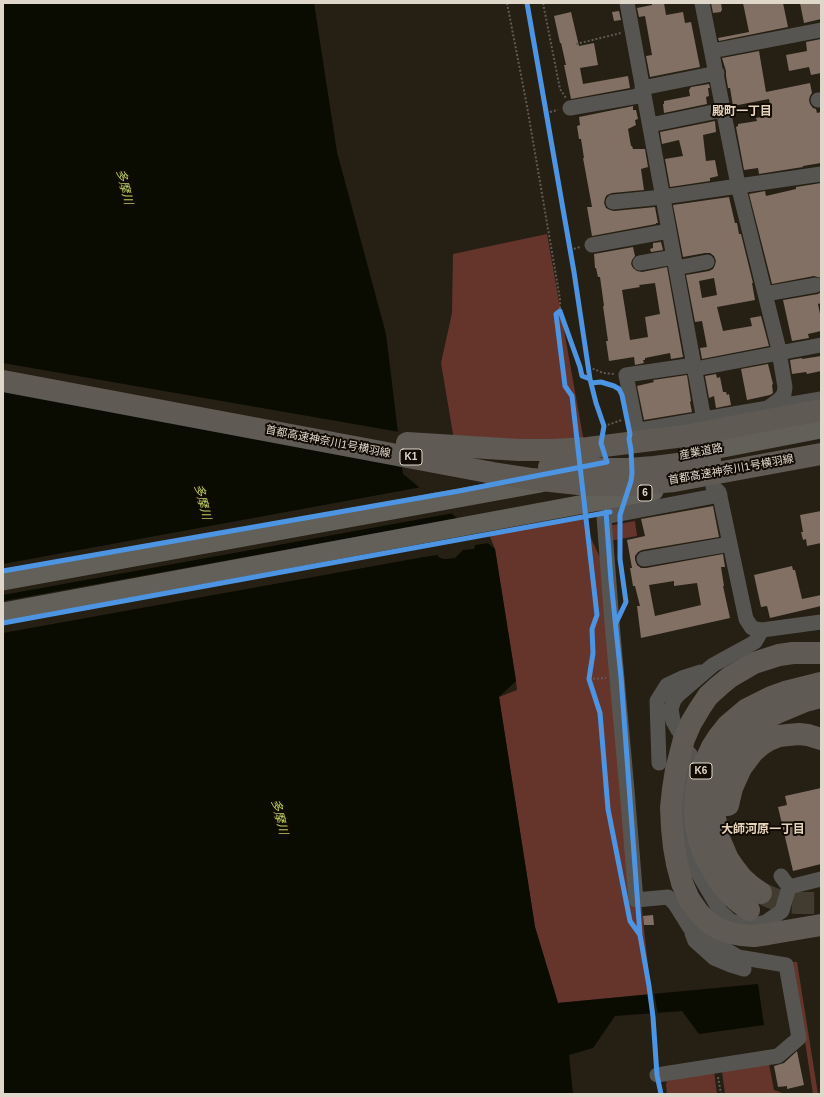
<!DOCTYPE html>
<meta charset="utf-8">
<style>
body{margin:0}
#map{position:relative;width:824px;height:1097px;overflow:hidden;background:#261f14;font-family:Helvetica,sans-serif}
canvas{display:block}
.frame{position:absolute;inset:0;border:4px solid #e0d7cb;pointer-events:none}
</style>
<div id="map">
<canvas width="824" height="1097"></canvas>
<div class="frame"></div>
</div>
<script>
const ctx = document.querySelector('canvas').getContext('2d');
ctx.lineJoin = 'round';
function paint(path, color) {
  ctx.fillStyle = color;
  ctx.fill(path, 'evenodd');
}
function shape(rows) {
  const path = new Path2D();
  for (const r of rows) {
    path.moveTo(r[0], r[1]);
    for (let i = 2; i < r.length; i += 2) path.lineTo(r[i], r[i + 1]);
  }
  return path;
}
function strokePath(path, color, width, dash) {
  ctx.strokeStyle = color;
  ctx.lineWidth = width;
  ctx.lineCap = dash ? 'butt' : 'round';
  ctx.setLineDash(dash || []);
  ctx.stroke(path);
}
function drawText(font, color, halo, rows, align = 'center') {
  ctx.font = font + ' Helvetica,"Noto Sans JP",sans-serif';
  ctx.lineWidth = 4;
  ctx.setLineDash([]);
  ctx.textBaseline = 'middle';
  ctx.strokeStyle = halo;
  ctx.fillStyle = color;
  for (const [text, x, y, turn = 0] of rows) {
    ctx.save();
    ctx.translate(x, y);
    ctx.rotate((+turn || 0) * Math.PI / 180);
    ctx.textAlign = isNaN(turn) ? turn : align;
    if (halo) ctx.strokeText(text, 0, 0);
    ctx.fillText(text, 0, 0);
    ctx.restore();
  }
}
const green = shape([
 [547,234,585,448,454,440,441,363,452,313,453,254],
 [590,515,584,523,611,581,631,806,651,994,558,1003,535,927,499,697,517,690,516,681,495,549,489,534],
 [635,521,637,536,603,542,602,527],
 [793,962,797,962,818,1094,813,1094],
 [769,1064,774,1090,785,1094,725,1094,722,1071],
 [714,1071,717,1094,667,1094,666,1085,667,1081]
]);
const water = shape([
 [3,3,314,3,337,152,386,334,403,474,495,549,516,681,499,697,535,927,558,1003,758,984,764,1025,699,1034,682,1011,615,1016,593,1048,569,1055,573,1094,3,1094]
]);
const pier = shape([
 [3,363,400,432,404,462,3,387],
 [422,487,454,513,3,595,3,564],
 [460,518,490,543,475,545,474,549,463,550,455,558,445,559,440,558,437,555,425,557,424,557,3,633,3,601],
 [654,992,658,1015,651,1016,647,993]
]);
const building = shape([
 [652,3,664,3,666,15,683,12,685,23,691,22,700,67,650,77,646,56,652,55,645,16,639,17,637,8,652,5],
 [711,3,721,3,722,10,721,11,721,12,713,13],
 [743,3,783,3,788,27,719,41,718,38,749,32],
 [800,3,821,3,821,19,804,23],
 [619,11,621,20,614,21,612,12],
 [571,12,579,46,594,43,598,65,580,68,583,84,628,76,630,88,571,99,564,65,566,65,561,43,560,43,554,16],
 [821,39,821,73,811,75,809,67,789,71,786,55,807,51,806,42],
 [759,51,766,92,810,83,812,93,810,96,809,100,810,104,813,108,816,109,817,113,821,112,821,163,803,166,803,167,759,174,758,168,744,170,736,127,738,126,738,124,757,121,756,118,772,115,769,99,733,106,730,88,728,88,726,76,726,71,722,58],
 [709,84,710,88,708,88,709,96,706,97,707,104,664,113,663,104,664,104,664,101,690,96,689,90,691,87],
 [633,106,633,110,636,110,638,119,635,120,636,125,628,129,631,146,632,146,633,149,645,149,648,167,641,169,644,190,612,193,607,195,605,198,604,203,606,208,610,210,614,211,655,207,658,223,656,223,656,224,592,236,587,207,592,207,583,158,584,158,581,139,579,139,577,126,580,125,579,117],
 [715,121,716,132,703,135,706,161,715,160,718,176,710,178,710,181,670,187,665,159,683,156,679,140,662,144,660,132],
 [821,183,821,278,814,276,772,284,749,194,765,191,766,196,796,189,796,187],
 [729,197,735,223,737,223,739,234,741,234,753,283,752,283,755,300,717,307,723,331,752,326,750,318,761,316,769,346,702,359,700,348,707,347,702,321,695,322,686,275,709,271,713,269,715,265,716,261,714,256,710,253,705,253,683,257,673,205],
 [714,278,717,295,702,298,699,281],
 [661,242,663,250,651,252,650,249,653,248,653,243],
 [633,247,635,256,632,260,631,264,633,268,637,271,642,272,667,267,683,357,671,359,670,353,645,358,645,360,643,360,644,363,635,365,634,357,609,361,606,341,608,341,603,306,604,306,600,277,598,277,596,268,595,268,594,254],
 [655,283,660,314,645,317,648,337,630,340,622,290,640,287,639,285],
 [821,292,821,303,818,304,821,319,821,331,808,334,809,338,792,341,783,300,818,294],
 [821,356,821,371,807,374,806,372,792,374,790,360,802,358,802,359],
 [768,364,773,384,772,385,773,393,770,395,747,400,741,369],
 [716,374,717,378,720,377,723,392,726,392,727,395,729,394,731,405,716,408,714,396,709,398,705,376],
 [687,375,691,401,690,402,692,412,644,420,637,386,654,382,653,380],
 [713,506,719,537,642,550,638,552,635,556,635,560,637,565,641,568,646,568,723,554,725,567,721,567,724,586,723,586,730,618,641,638,637,606,640,606,635,586,633,586,630,568,632,568,627,540,645,536,641,519],
 [674,581,674,586,697,583,701,605,655,616,649,585],
 [821,511,821,543,807,546,806,539,803,540,801,532,803,532,800,515],
 [792,566,793,570,795,570,802,599,821,595,821,606,770,618,767,606,761,607,754,575],
 [821,788,821,864,793,871,778,807,787,805,785,796],
 [653,915,654,925,644,925,643,916],
 [797,1051,804,1085,787,1089,787,1086,778,1087,774,1066,784,1063]
]);
const highwayTunnel = shape([
 [761,893,772,898,784,902,797,903,821,903]
]);
const path = shape([
 [507,3,527,106,560,299,560,311],
 [543,3,560,89,566,98],
 [576,44,621,33],
 [546,113,558,110],
 [570,250,580,247],
 [589,367,603,373,615,374],
 [604,426,622,420],
 [589,679,606,678],
 [718,1077,721,1094]
]);
const minor = shape([
 [627,3,704,420],
 [702,3,738,185,778,346,785,387,784,394,780,399,769,407],
 [712,51,821,30],
 [642,88,717,73],
 [818,100,821,100],
 [570,108,644,95],
 [650,125,723,110],
 [613,202,663,197,821,174],
 [592,245,669,231],
 [640,263,674,257],
 [676,268,707,262],
 [765,294,816,285],
 [694,365,626,375,636,426,640,430,821,399],
 [695,369,821,345],
 [713,487,719,492,746,619,752,628,762,630,821,622],
 [644,559,730,544],
 [678,730,673,721,671,709,674,700,678,695,713,665,755,642,762,630],
 [690,754,683,796,685,835,696,870,721,912,731,921,746,925,758,924,766,922,782,911,789,887,821,879],
 [659,763,657,701,667,685,682,678,701,672],
 [781,876,789,887],
 [692,933,695,941,714,958,731,965,744,969],
 [657,1075,778,1056,799,1038,786,965,738,957,690,928,675,904,668,897,636,900,627,790,612,623,604,517,720,495]
]);
const major = shape([
 [687,455,821,429],
 [3,581,541,483],
 [3,612,654,491]
]);
const highway = shape([
 [407,443,519,450,552,450,588,448,684,436,821,410],
 [821,653,793,653,779,655,754,663,730,677,719,686,708,696,700,708,691,723,684,739,676,770,673,789,671,808,672,828,674,847,677,864,682,883,689,899,698,912,708,922,719,929,730,933,741,935,754,936,768,934,821,925],
 [728,805,732,788,741,768,753,752,761,745,769,740,779,736,788,735,799,734,808,735,821,739],
 [761,893,751,886,742,878,735,869,728,859,719,838,714,813,716,791,719,779,728,758,741,741,750,732,769,717,781,711,805,701,820,697],
 [749,910,736,900,726,890,718,880,704,855,699,840,696,825,695,809,696,792,699,775,712,747,719,736,727,726,747,709,771,697,785,692,821,683]
]);
const highwayBridge = shape([
 [3,381,493,473,532,479,588,485,630,485,674,481,821,454],
 [549,467,583,469,629,469,654,467,710,460]
]);
const cycleway = shape([
 [560,311,556,314,565,386,572,396,597,615,592,629,593,653,589,679,600,713,608,809,630,921,640,935],
 [560,311,580,367,582,376,590,379],
 [591,383,601,382,614,386,619,389,622,395,630,434,629,439,631,450,632,473,631,481,620,515,620,559,626,602,616,623],
 [606,512,611,581,621,677,640,935,649,986,653,1017,657,1075,661,1094],
 [3,571,459,491,607,462,601,443,604,426,596,403,590,379,574,272,527,3],
 [3,623,610,512]
]);
const shields = [
 [411,457,22],
 [645,493,14],
 [701,771,22]
];
const shieldNames = [
 ["K1",411,457],
 ["6",645,493],
 ["K6",701,771]
];
const streetNames = [
 ["首都高速神奈川1号横羽線",328,442,11],
 ["産業道路",701,452,-11],
 ["首都高速神奈川1号横羽線",731,470,-10]
];
const neighbourhoodNames = [
 ["殿町一丁目",742,112],
 ["大師河原一丁目",763,830]
];
const waterNames = [
 ["多摩川",124,187,76],
 ["多摩川",202,502,76],
 ["多摩川",279,817,76]
];
paint(green, '#65352c');
paint(water, '#0a0c02');
paint(pier, '#261f14');
paint(building, '#817063');
strokePath(highwayTunnel, '#423b2f', 22, [22, 11]);
strokePath(path, '#5e5a55', 2, [2, 2]);
strokePath(minor, '#575551', 15);
strokePath(major, '#626059', 19);
strokePath(highway, '#5f5b54', 22);
strokePath(highwayBridge, '#5f5b54', 22);
strokePath(cycleway, '#4d94e3', 5);
for (const [x, y, w] of shields) {
  const box = new Path2D();
  box.roundRect(x - w / 2, y - 8, w, 16, 3);
  ctx.fillStyle = '#110b04';
  ctx.fill(box);
  strokePath(box, '#e0d7cb', 1);
}
drawText('bold 10px', '#e0d7cb', null, shieldNames);
drawText('11px', '#e0d7cb', '#110b04', streetNames);
drawText('bold 12px', '#e7d4bc', '#110b04', neighbourhoodNames);
drawText('italic 12px', '#bace64', '#110b04', waterNames);
</script>
